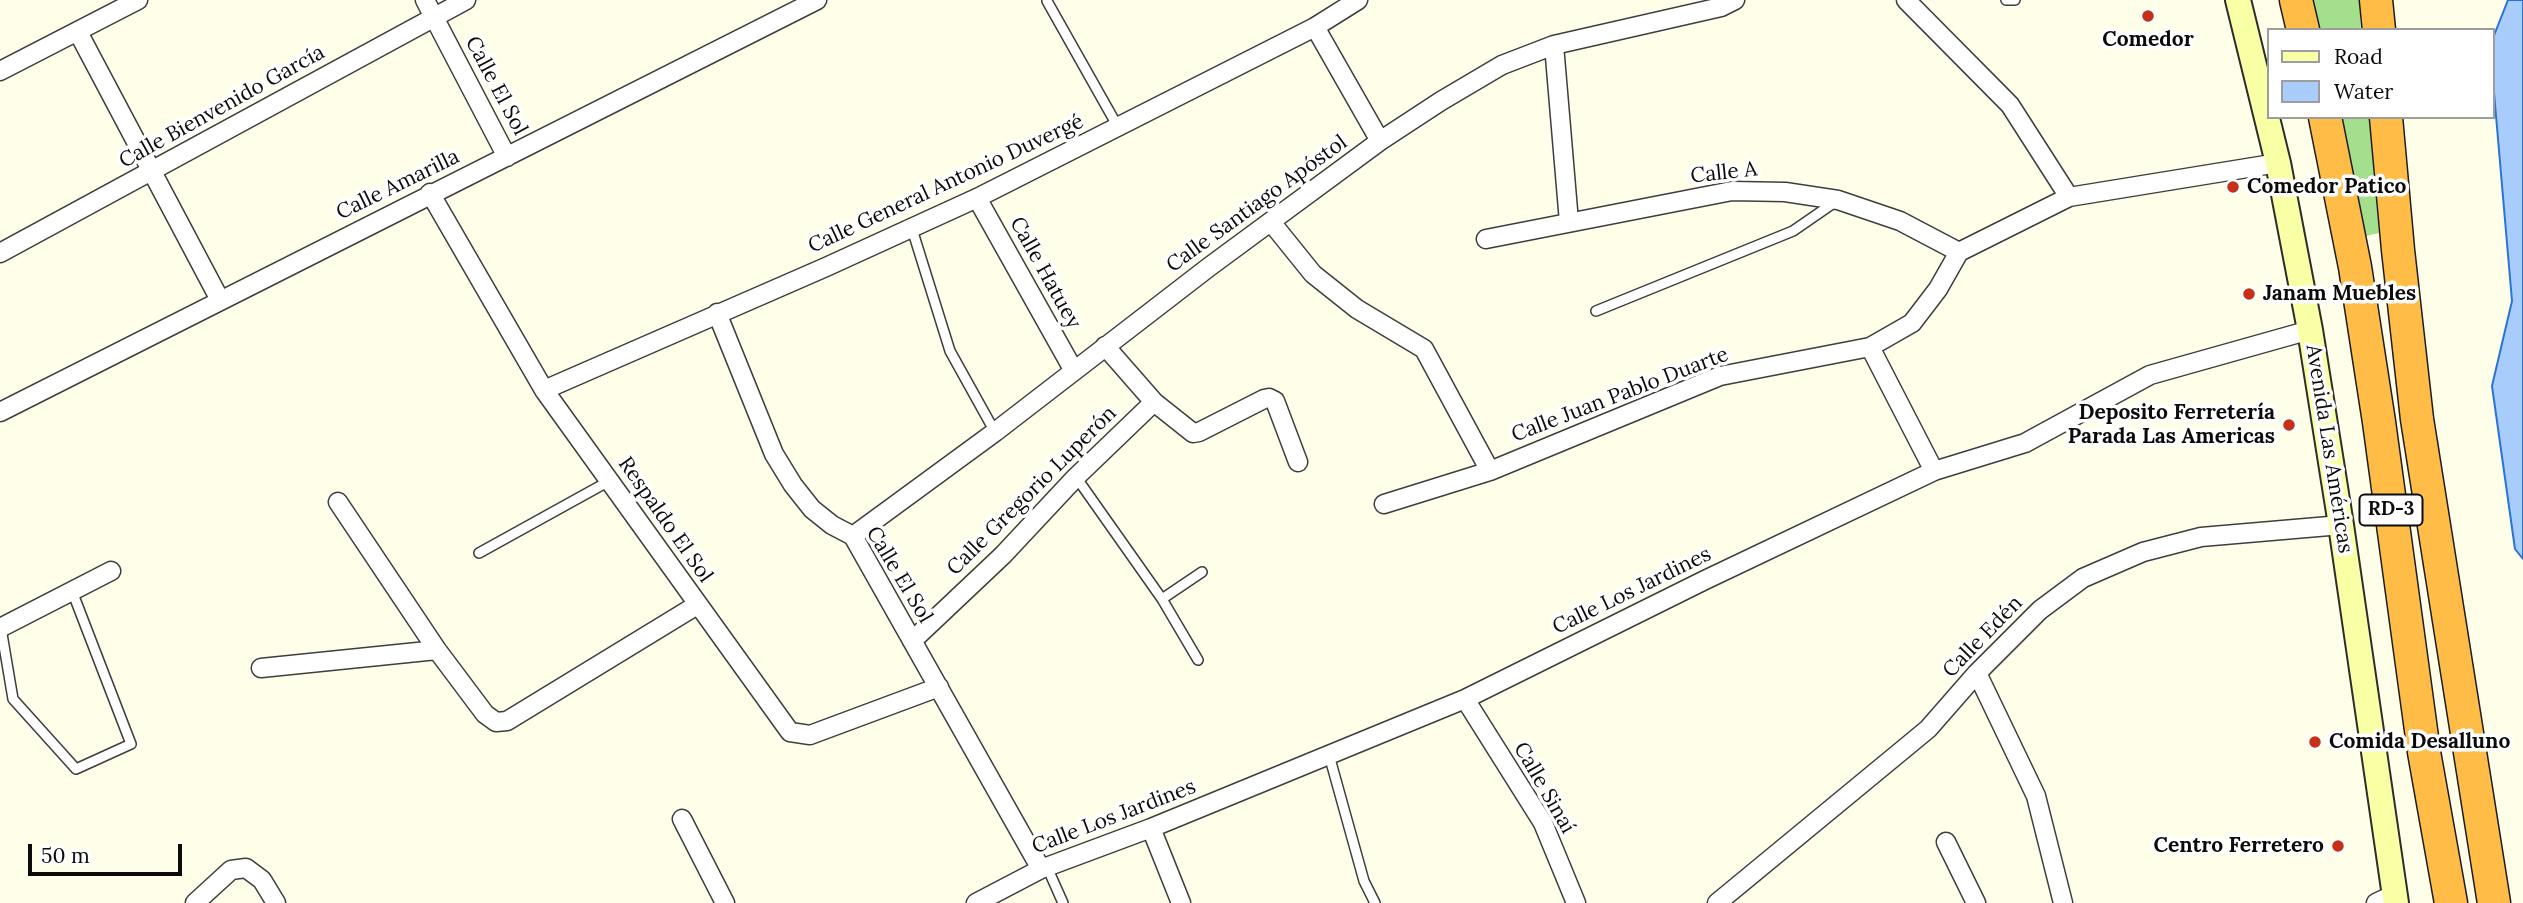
<!DOCTYPE html>
<meta charset="utf-8">
<style>
body{margin:0}
#map{position:relative;width:2523px;height:903px;overflow:hidden;background:#ffffe9;font-family:Lora,serif}
canvas{display:block}
.legend{position:absolute;left:2267px;top:28px;width:228px;height:91px;box-sizing:border-box;background:#fff;border:2px solid #9d9d9d;margin:0;padding:9px 12px;list-style:none;font-size:21px;color:#0b0b0b}
.legend li{display:flex;align-items:center;gap:14px;height:35px}
.legend b{width:35px;border:2px solid #9d9d9d}
.scale{position:absolute;left:28px;top:844px;width:154px;height:32px;box-sizing:border-box;border:4px solid #0b0b0b;border-top:0;padding-left:9px;font-size:21px;line-height:24px;white-space:nowrap;color:#0b0b0b;-webkit-text-stroke:5px #fff;paint-order:stroke}
</style>
<div id="map">
<canvas width="2523" height="903"></canvas>
<ul class="legend">
<li><b style="height:9px;background:#f9ffa4"></b>Road</li>
<li><b style="height:19px;background:#a8cdfc"></b>Water</li>
</ul>
<div class="scale">50 m</div>
</div>
<script>
const ctx = document.querySelector('canvas').getContext('2d');
ctx.lineJoin = 'round';
function paint(path, color) {
  ctx.fillStyle = color;
  ctx.fill(path, 'evenodd');
}
function shape(rows) {
  const path = new Path2D();
  for (const r of rows) {
    path.moveTo(r[0], r[1]);
    for (let i = 2; i < r.length; i += 2) path.lineTo(r[i], r[i + 1]);
  }
  return path;
}
function strokePath(path, color, width, dash) {
  ctx.strokeStyle = color;
  ctx.lineWidth = width;
  ctx.lineCap = dash ? 'butt' : 'round';
  ctx.setLineDash(dash || []);
  ctx.stroke(path);
}
function drawText(font, color, halo, rows, align = 'center') {
  ctx.font = font + ' Lora,serif';
  ctx.lineWidth = 7;
  ctx.setLineDash([]);
  ctx.textBaseline = 'middle';
  ctx.strokeStyle = halo;
  ctx.fillStyle = color;
  for (const [text, x, y, turn = 0] of rows) {
    ctx.save();
    ctx.translate(x, y);
    ctx.rotate((+turn || 0) * Math.PI / 180);
    ctx.textAlign = isNaN(turn) ? turn : align;
    if (halo) ctx.strokeText(text, 0, 0);
    ctx.fillText(text, 0, 0);
    ctx.restore();
  }
}
const forest = shape([
 [2311,0,2359,0,2361,30,2318,30],
 [2339,117,2369,117,2379,233,2366,236]
]);
const water = shape([
 [2508,0,2523,0,2523,559,2515,549,2492,386,2512,301,2493,81,2493,38,2508,0]
]);
const service = shape([
 [2006,0,2015,0],
 [1047,1,1118,127],
 [912,229,950,351,995,432],
 [1596,311,1793,231,1835,202],
 [1076,477,1162,599,1198,660],
 [479,553,611,480],
 [1162,599,1202,572],
 [1,628,13,699,76,769,131,744,72,591],
 [1329,755,1364,881,1375,903],
 [1047,867,1063,903]
]);
const minor = shape([
 [425,0,507,157],
 [1906,0,2010,105,2069,197],
 [1315,27,1380,141],
 [78,32,220,300],
 [1554,45,1569,222],
 [0,71,138,0],
 [430,193,544,390,790,732,810,735,939,687],
 [977,198,1074,371],
 [1271,222,1313,274,1357,309,1424,349,1490,471],
 [1486,239,1732,191,1785,192,1838,200,1900,221,1959,252],
 [0,253,466,0],
 [717,313,774,454,793,485,812,509,832,525,853,536,1041,869],
 [1105,346,1154,402,1193,433,1199,432,1264,399,1269,398,1275,401,1298,462],
 [1870,347,1934,471],
 [544,390,826,267,977,198,1315,27,1358,0],
 [0,412,817,0],
 [338,502,437,650,485,714,496,722,507,721,697,605],
 [1384,504,1490,471,1720,376,1870,347,1912,323,1938,289,1959,252,2069,197,2278,163],
 [853,536,995,432,1209,267,1380,141,1441,101,1502,65,1554,45,1721,7,1735,0],
 [0,628,111,571],
 [912,641,1003,555,1076,477,1154,402],
 [261,668,437,650],
 [1977,673,2036,796,2063,903],
 [1465,699,1543,823,1576,903],
 [682,819,725,903],
 [1151,828,1181,903],
 [1946,842,1976,903],
 [195,903,231,870,246,868,262,880,276,903],
 [976,903,1041,869,1151,828,1465,699,1705,580,1934,471,2025,443,2150,375,2310,330],
 [1717,903,1928,729,1977,673,2040,610,2083,578,2143,552,2201,537,2341,525],
 [2376,903,2395,894]
]);
const secondary = shape([
 [2238,0,2278,163,2310,330,2341,525,2396,903]
]);
const motorway = shape([
 [2296,0,2303,30],
 [2376,0,2379,30],
 [2325,117,2355,267,2379,422,2424,752,2451,903],
 [2386,117,2398,250,2417,419,2494,903]
]);
const markers = [
 [2148,16,7,"#c62f18"],
 [2233,187,7,"#c62f18"],
 [2249,294,7,"#c62f18"],
 [2289,425,7,"#c62f18"],
 [2315,742,7,"#c62f18"],
 [2338,846,7,"#c62f18"]
];
const shields = [
 [2391,510,63]
];
const shieldNames = [
 ["RD-3",2391,510]
];
const poiNames = [
 ["Comedor",2148,40,"center"],
 ["Comedor Patico",2247,187],
 ["Janam Muebles",2263,294],
 ["Deposito Ferretería",2275,413,"right"],
 ["Parada Las Americas",2275,437,"right"],
 ["Comida Desalluno",2329,742],
 ["Centro Ferretero",2324,846,"right"]
];
const streetNames = [
 ["Calle El Sol",496,86,62],
 ["Calle Bienvenido García",222,107,-29],
 ["Calle A",1724,173,-6],
 ["Calle General Antonio Duvergé",946,184,-25],
 ["Calle Amarilla",398,185,-26],
 ["Calle Santiago Apóstol",1257,204,-36],
 ["Calle Hatuey",1045,273,61],
 ["Calle Juan Pablo Duarte",1620,395,-21],
 ["Avenida Las Américas",2329,449,81],
 ["Calle Gregorio Luperón",1032,491,-45],
 ["Respaldo El Sol",665,520,55],
 ["Calle El Sol",899,575,59],
 ["Calle Los Jardines",1632,591,-26],
 ["Calle Edén",1983,637,-46],
 ["Calle Sinaí",1544,788,60],
 ["Calle Los Jardines",1114,817,-21]
];
paint(forest, '#a3df8d');
paint(water, '#a8cdfc');
strokePath(water, '#2973d9', 2);
strokePath(service, '#3e3e3e', 12);
strokePath(minor, '#3e3e3e', 21);
strokePath(secondary, '#2d2d2d', 28);
strokePath(motorway, '#1c1c1c', 35);
strokePath(service, '#fff', 9);
strokePath(minor, '#fff', 18);
strokePath(secondary, '#f9ffa4', 24);
strokePath(motorway, '#ffbc47', 32);
for (const [x, y, r, color] of markers) {
  const dot = new Path2D();
  dot.arc(x, y, r, 0, 2 * Math.PI);
  ctx.fillStyle = color;
  ctx.fill(dot);
  strokePath(dot, '#fff', 2.5);
}
for (const [x, y, w] of shields) {
  const box = new Path2D();
  box.roundRect(x - w / 2, y - 15.5, w, 31, 5);
  ctx.fillStyle = '#fff';
  ctx.fill(box);
  strokePath(box, '#0b0b0b', 2);
}
drawText('bold 19px', '#0b0b0b', null, shieldNames);
drawText('bold 21px', '#0b0b0b', '#fff', poiNames, 'left');
drawText('21px', '#0b0b0b', '#fff', streetNames);
</script>
